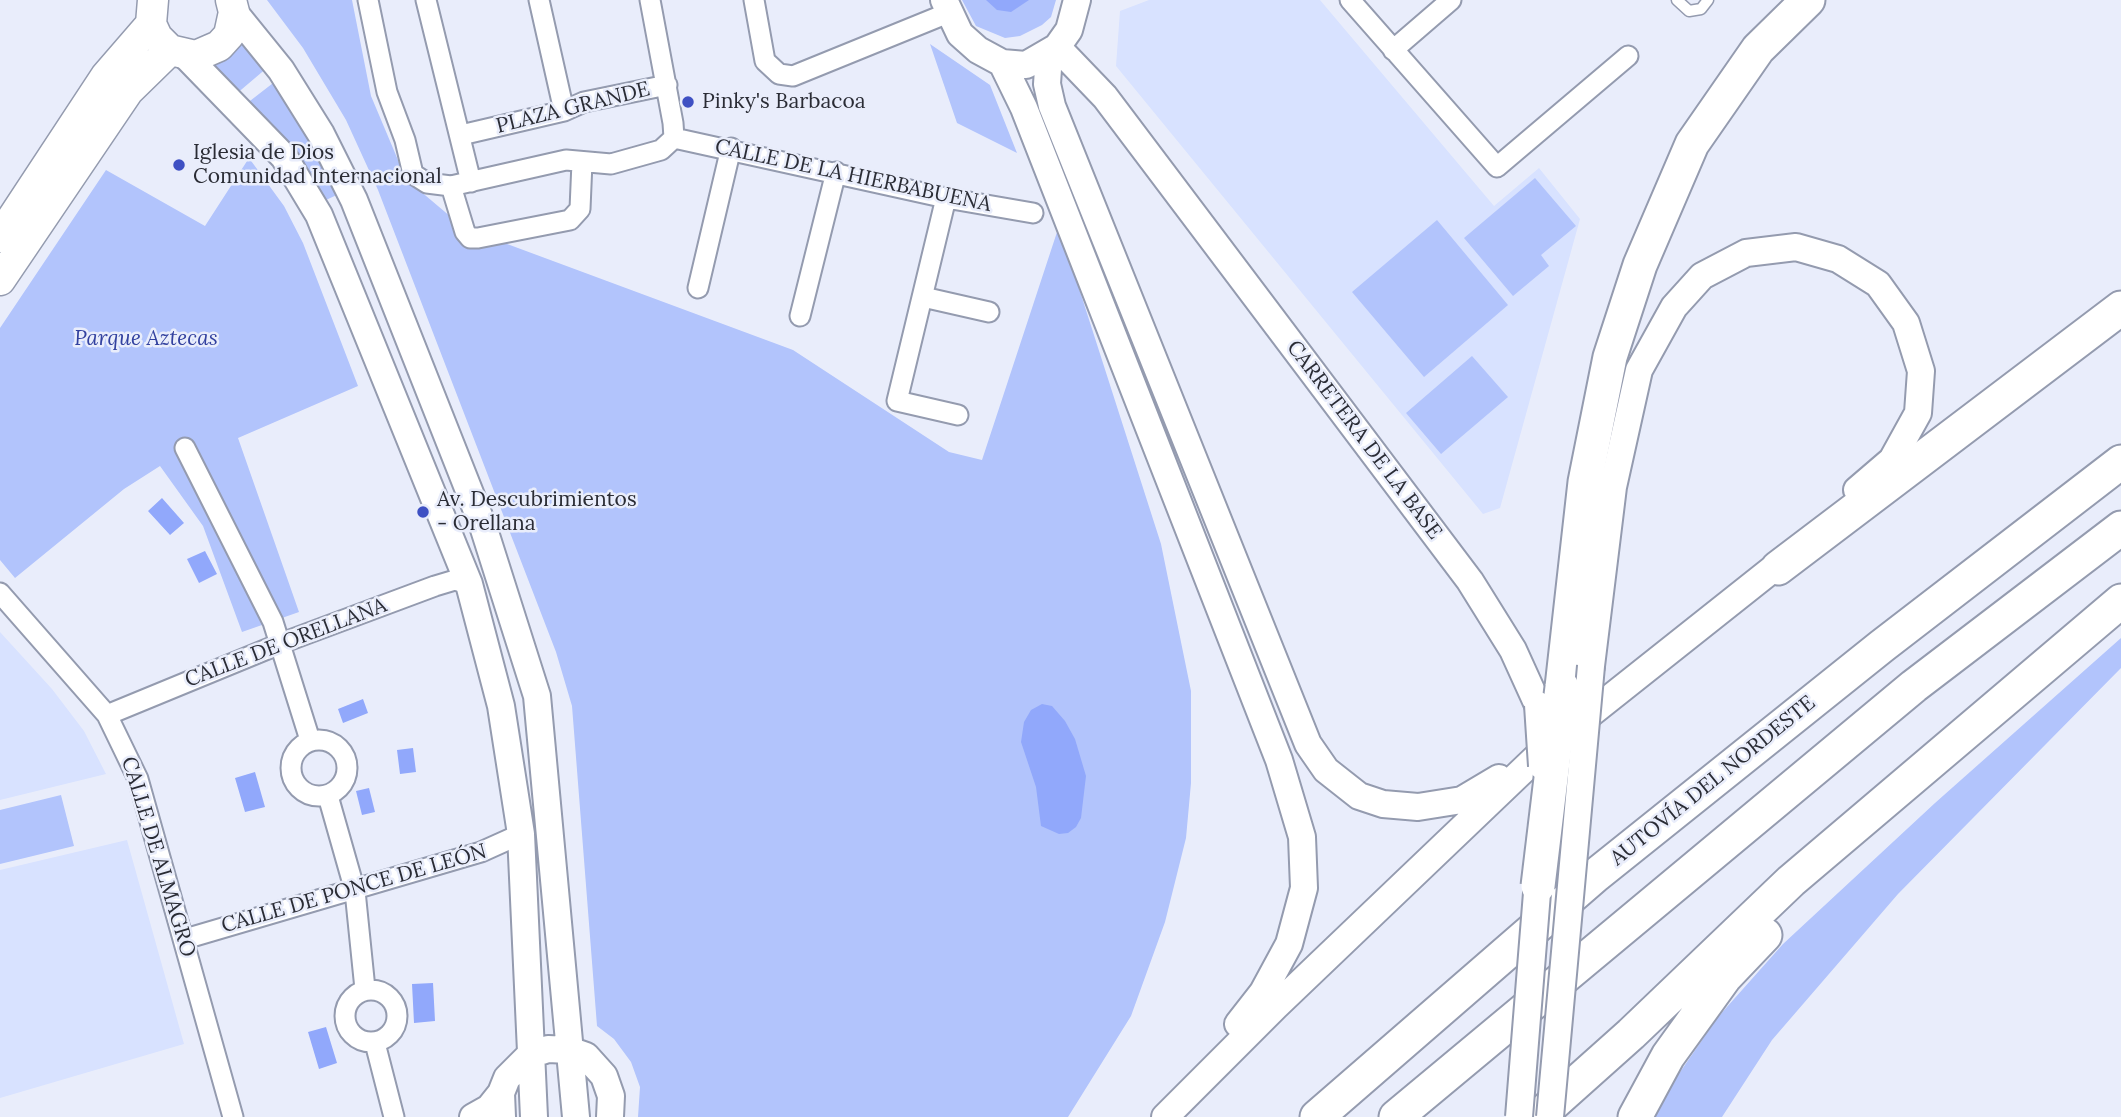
<!DOCTYPE html>
<meta charset="utf-8">
<style>
body{margin:0}
canvas{display:block;background:#e9edfb}
</style>
<canvas width="2121" height="1117"></canvas>
<script>
const ctx = document.querySelector('canvas').getContext('2d');
ctx.lineJoin = 'round';
function paint(path, color) {
  ctx.fillStyle = color;
  ctx.fill(path, 'evenodd');
}
function shape(rows) {
  const path = new Path2D();
  for (const r of rows) {
    if (r.length === 3) {
      path.moveTo(r[0] + r[2], r[1]);
      path.arc(r[0], r[1], r[2], 0, 2 * Math.PI);
      continue;
    }
    path.moveTo(r[0], r[1]);
    for (let i = 2; i < r.length; i += 2) path.lineTo(r[i], r[i + 1]);
  }
  return path;
}
function strokePath(path, color, width, dash) {
  ctx.strokeStyle = color;
  ctx.lineWidth = width;
  ctx.lineCap = dash ? 'butt' : 'round';
  ctx.setLineDash(dash || []);
  ctx.stroke(path);
}
function drawText(font, color, halo, rows, align = 'center') {
  ctx.font = font + ' Lora,serif';
  ctx.lineWidth = 5;
  ctx.setLineDash([]);
  ctx.textBaseline = 'middle';
  ctx.strokeStyle = halo;
  ctx.fillStyle = color;
  for (const [text, x, y, turn = 0] of rows) {
    ctx.save();
    ctx.translate(x, y);
    ctx.rotate((+turn || 0) * Math.PI / 180);
    ctx.textAlign = isNaN(turn) ? turn : align;
    if (halo) ctx.strokeText(text, 0, 0);
    ctx.fillText(text, 0, 0);
    ctx.restore();
  }
}
const built = shape([
 [1149,0,1320,0,1494,206,1539,168,1580,219,1500,508,1483,514,1116,66,1120,11],
 [0,632,52,689,84,731,106,774,0,800],
 [127,840,184,1044,0,1098,0,870]
]);
const green = shape([
 [267,0,352,0,371,96,406,179,464,228,793,350,949,452,982,460,1059,226,1161,544,1191,691,1191,783,1186,838,1165,922,1131,1016,1068,1117,638,1117,640,1087,631,1062,614,1039,597,1026,572,706,556,652,378,190,346,120,303,48],
 [962,0,1056,0,1051,17,1042,25,1020,36,1005,38,976,26],
 [243,35,268,67,235,95,207,67],
 [930,44,990,85,1017,153,957,123],
 [277,80,341,193,326,200,301,162,246,104],
 [249,158,284,206,303,243,358,386,238,438,299,612,242,632,203,526,160,466,124,489,15,578,0,560,0,328,106,170,205,226],
 [1535,178,1576,226,1541,255,1549,266,1513,296,1464,238],
 [1437,220,1508,305,1424,377,1352,292],
 [1472,356,1508,397,1441,454,1406,413],
 [2121,638,2121,668,1898,894,1772,1040,1722,1117,1649,1117,1718,1017,1783,944,1935,803],
 [61,795,74,846,0,864,0,810]
]);
const water = shape([
 [986,0,1029,0,1011,12,997,10],
 [162,498,184,523,170,535,148,511],
 [205,551,217,574,199,583,187,559],
 [363,699,368,713,343,723,338,709],
 [1042,704,1052,706,1065,721,1075,739,1086,776,1081,818,1076,827,1068,833,1059,834,1041,826,1036,787,1021,742,1024,722,1031,710],
 [413,748,416,772,400,774,397,750],
 [255,772,265,807,245,812,235,778],
 [369,788,375,812,362,815,356,791],
 [433,983,435,1021,414,1023,412,984],
 [326,1027,337,1063,319,1069,308,1032]
]);
const lane = shape([
 [1677,0,1689,11,1701,9,1708,0]
]);
const street = shape([
 [368,0,387,92,405,140,413,174,427,183,451,186,566,160,611,164,661,150,674,138,673,123,650,0],
 [426,0,471,182],
 [539,0,564,111],
 [754,0,765,61,779,74,793,76,948,13],
 [1350,0,1497,167,1628,56],
 [1393,50,1451,0],
 [461,135,564,111,584,102,667,85],
 [674,138,946,198,1033,213],
 [451,186,465,232,470,238,478,238,570,220,580,209,582,162],
 [946,198,897,401,958,415],
 [698,288,731,148],
 [923,297,989,312],
 [800,316,836,172],
 [185,448,273,622,310,740],
 [0,593,107,715,138,779,233,1117],
 [107,715,282,643,435,586,455,580,469,584],
 [319,768,28],
 [328,796,355,891,365,989],
 [185,939,481,852,521,834],
 [371,1016,26],
 [375,1043,394,1117]
]);
const secondary = shape([
 [944,0,960,34,978,50,1002,63,1026,65,1057,47,1069,30,1077,0],
 [234,12,281,70,321,134,354,200,483,526,537,696,576,1117],
 [1057,47,1105,97,1470,581,1513,650,1538,705],
 [1049,54,1047,84,1052,106,1308,744,1326,770,1359,796,1383,804,1418,807,1462,800,1499,778],
 [186,56,284,157,319,215,469,584,501,706,521,834,534,1117],
 [1002,63,1024,108,1279,760,1302,837,1304,888,1289,944,1263,992,1238,1024],
 [1591,666,1613,487,1639,370,1674,307,1702,276,1746,253,1796,247,1838,259,1878,284,1906,323,1921,371,1918,413,1892,460,1857,490],
 [473,1117,489,1108,501,1093],
 [502,1117,501,1093,507,1078,530,1055,548,1049,569,1050,586,1056,604,1076,611,1096,610,1117],
 [1165,1117,1276,1006,1542,752,1789,556]
]);
const primary = shape([
 [153,0,151,24,157,37,170,50,196,56,219,46,229,35,234,12,231,0],
 [0,237,106,76,151,24],
 [0,280,128,91,170,50]
]);
const highway = shape([
 [1778,568,2121,308],
 [1562,687,1585,482,1610,357,1640,265,1692,144,1758,49,1808,0],
 [1317,1117,1596,875,1882,646,2121,462],
 [1396,1117,1914,686,2121,528],
 [1538,1117,1631,1034,1791,881,2121,601],
 [1635,1117,1668,1056,1725,977,1765,935]
]);
const secondaryBridge = shape([
 [1538,705,1542,766],
 [1519,1117,1539,868],
 [1550,1117,1591,666]
]);
const highwayBridge = shape([
 [1538,886,1562,687]
]);
const markers = [
 [688,102,7,"#3e50c3"],
 [179,165,7,"#3e50c3"],
 [423,512,7,"#3e50c3"]
];
const poiNames = [
 ["Pinky's Barbacoa",702,102],
 ["Iglesia de Dios",193,153],
 ["Comunidad Internacional",193,177],
 ["Av. Descubrimientos",437,500],
 ["- Orellana",437,524]
];
const streetNames = [
 ["PLAZA GRANDE",573,108,-14],
 ["CALLE DE LA HIERBABUENA",853,176,12],
 ["CARRETERA DE LA BASE",1364,440,53],
 ["CALLE DE ORELLANA",286,643,-21],
 ["AUTOVÍA DEL NORDESTE",1713,781,-39],
 ["CALLE DE ALMAGRO",158,857,73],
 ["CALLE DE PONCE DE LEÓN",354,889,-16]
];
const parkNames = [
 ["Parque Aztecas",146,339]
];
paint(built, '#d8e2ff');
paint(green, '#b2c4fc');
paint(water, '#91a8fb');
strokePath(lane, '#949baf', 13);
strokePath(street, '#949baf', 23);
strokePath(secondary, '#949baf', 30);
strokePath(primary, '#949baf', 33);
strokePath(highway, '#949baf', 37);
strokePath(lane, '#fff', 10);
strokePath(street, '#fff', 19);
strokePath(secondary, '#fff', 26);
strokePath(primary, '#fff', 30);
strokePath(highway, '#fff', 33);
strokePath(secondaryBridge, '#949baf', 30, []);
strokePath(highwayBridge, '#949baf', 37, []);
strokePath(secondaryBridge, '#fff', 26);
strokePath(highwayBridge, '#fff', 33);
for (const [x, y, r, color] of markers) {
  const dot = new Path2D();
  dot.arc(x, y, r, 0, 2 * Math.PI);
  ctx.fillStyle = color;
  ctx.fill(dot);
  strokePath(dot, '#e9edfb', 2.5);
}
drawText('21px', '#2a2c35', '#e9edfb', poiNames, 'left');
drawText('21px', '#2a2c35', '#e9edfb', streetNames);
drawText('italic 21px', '#32419f', '#e9edfb', parkNames);
</script>
